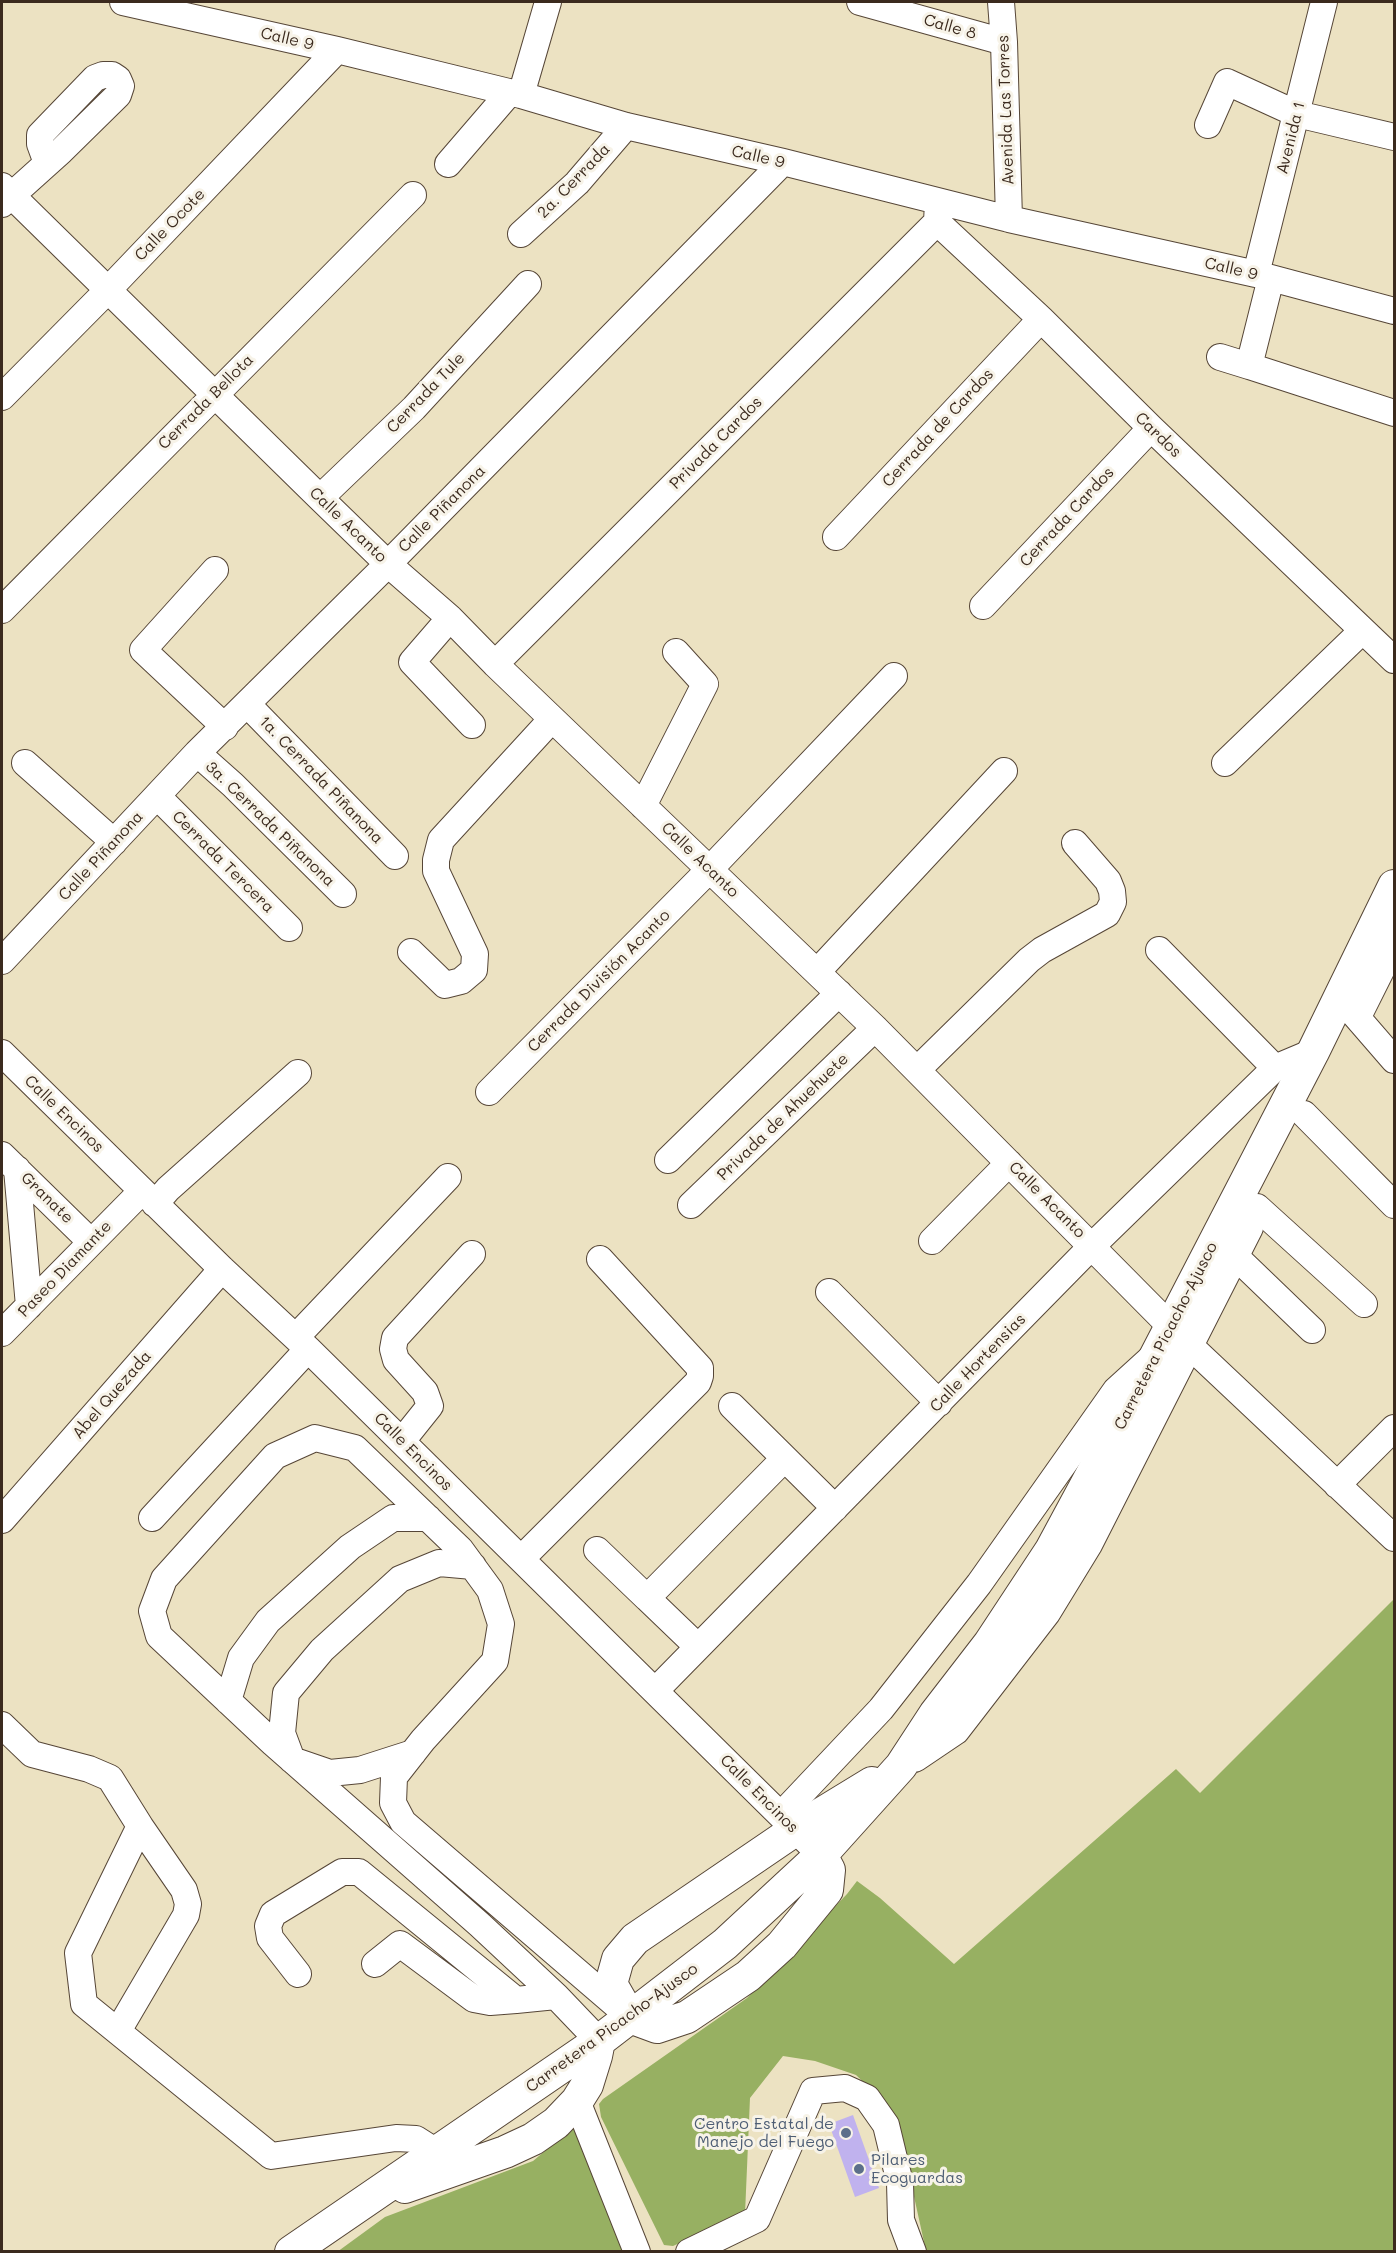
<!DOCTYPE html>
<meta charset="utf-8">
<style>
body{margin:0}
#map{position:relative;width:1396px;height:2253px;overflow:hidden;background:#ece2c2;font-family:Mali,sans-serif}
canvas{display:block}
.frame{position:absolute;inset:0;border:3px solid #3b2a1e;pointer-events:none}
</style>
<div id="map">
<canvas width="1396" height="2253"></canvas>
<div class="frame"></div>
</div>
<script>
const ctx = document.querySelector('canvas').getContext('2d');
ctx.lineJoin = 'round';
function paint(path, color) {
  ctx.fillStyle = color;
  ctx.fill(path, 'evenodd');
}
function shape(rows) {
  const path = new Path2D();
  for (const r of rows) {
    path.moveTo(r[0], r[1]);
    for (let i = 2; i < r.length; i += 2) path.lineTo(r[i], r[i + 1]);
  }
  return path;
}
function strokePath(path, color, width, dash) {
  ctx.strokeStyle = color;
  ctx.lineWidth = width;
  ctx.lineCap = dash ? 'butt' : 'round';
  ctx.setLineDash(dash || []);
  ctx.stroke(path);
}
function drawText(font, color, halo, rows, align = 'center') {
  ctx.font = font + ' Mali,sans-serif';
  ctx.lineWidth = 6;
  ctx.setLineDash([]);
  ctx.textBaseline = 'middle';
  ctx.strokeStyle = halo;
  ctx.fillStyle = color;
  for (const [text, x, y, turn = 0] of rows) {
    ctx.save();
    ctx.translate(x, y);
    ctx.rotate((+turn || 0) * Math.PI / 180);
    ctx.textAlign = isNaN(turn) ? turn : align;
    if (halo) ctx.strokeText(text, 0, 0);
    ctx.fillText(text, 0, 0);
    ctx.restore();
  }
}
const forest = shape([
 [1394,1599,1394,2251,926,2251,902,2142,884,2102,856,2075,815,2061,783,2056,750,2098,745,2214,673,2246,664,2245,601,2117,599,2104,603,2099,747,1998,847,1894,857,1881,880,1898,954,1964,1176,1769,1200,1793],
 [576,2125,594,2157,623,2251,337,2252,385,2217,533,2161]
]);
const building = shape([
 [853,2115,879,2188,855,2197,829,2124]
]);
const minor = shape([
 [123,2,337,50,521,95,626,126,783,162,1009,219,1256,274,1394,311],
 [860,2,1004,42],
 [1001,2,1004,42,1009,219],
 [521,95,548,2],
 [1208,125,1227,82,1297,114,1394,137],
 [448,164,510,92],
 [2,186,320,498,388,564,450,618,495,664,875,1028,1188,1344,1394,1538],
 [938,202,937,222,1041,319,1151,428,1394,660],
 [2,204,61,151,118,95,121,86,118,79,112,75,103,75,95,78,40,135,40,144,47,163],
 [521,234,577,183,626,126],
 [1256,274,1324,2],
 [1271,278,1249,366,1394,413],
 [1220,357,1249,366],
 [2,397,107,291,337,50],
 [320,498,414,408,528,284],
 [836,537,1041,319],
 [215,570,143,650,225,727],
 [983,606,1151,428],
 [2,610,413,195],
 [450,618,412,662,472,725],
 [495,664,937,222],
 [247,704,395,856],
 [197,753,233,785,343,894],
 [25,763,114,842],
 [1225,763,1362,631],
 [157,796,289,928],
 [643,806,705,684,676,652],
 [1159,950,1275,1068],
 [411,952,445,985,461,981,474,970,475,954,436,871,436,860,441,840,552,719],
 [2,961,197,753,388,564,783,162],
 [817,972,1004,771],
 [1355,1015,1394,1060],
 [2,1053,222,1269,308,1349,821,1855],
 [917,1070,1029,960,1042,950,1107,914,1113,902,1112,891,1108,881,1075,843],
 [489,1092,710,869,894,676],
 [1304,1114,1394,1205],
 [2,1155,91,1242],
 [668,1160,839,993],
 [17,1169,29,1306],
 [155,1204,168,1189,298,1073],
 [691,1205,875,1028],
 [1257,1207,1364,1304],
 [932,1241,1009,1163],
 [1233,1254,1312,1330],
 [829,1292,939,1403],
 [2,1333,142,1191],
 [296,1337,448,1177],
 [732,1406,835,1508],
 [402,1441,430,1406,425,1392,396,1360,393,1349,395,1338,472,1254],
 [1337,1485,1394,1428],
 [152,1518,308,1349],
 [2,1520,222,1269],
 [597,1550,647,1598],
 [521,1559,698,1382,700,1376,700,1368,600,1259],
 [698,1647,647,1598,784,1459],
 [655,1691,1092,1246,1275,1068,1313,1052],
 [228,1701,241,1658,268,1621,350,1547,393,1518,428,1518],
 [2,1725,32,1754,89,1769,110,1778,140,1826,78,1953,84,2004,271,2156,396,2138,416,2139,438,2153],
 [413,1753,360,1770,330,1773,292,1760,282,1733,286,1693,322,1650,400,1579,439,1563,473,1566],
 [781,1815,881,1709,979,1584,1116,1390,1149,1360],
 [375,1964,400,1944,474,1999,490,2002,516,2000],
 [298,1974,270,1938,268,1926,273,1914,342,1872,359,1872,516,2000,556,1996],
 [118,2031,186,1915,188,1904,184,1890,140,1826],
 [599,2041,556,1996,480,1925,273,1743,159,1636,152,1611,164,1579,275,1456,315,1438,355,1448,460,1549,490,1590,501,1624,495,1661,423,1740,394,1777,393,1803,403,1822,623,2011],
 [577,2101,637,2252],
 [689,2252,757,2219,813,2091,845,2088,867,2098,886,2125,900,2183,901,2220,913,2252]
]);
const major = shape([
 [1357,1012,1394,938],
 [914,1756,954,1729,1045,1611,1086,1544,1247,1227],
 [821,1855,829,1870,827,1890,782,1945,748,1976,687,2017,657,2027,630,2017,611,1984,618,1959,635,1939,795,1830,872,1783],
 [405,2187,505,2152,533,2139,556,2123,577,2101,587,2085,596,2056,599,2041],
 [291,2252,599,2041,725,1944,821,1855,901,1766,935,1714,989,1644,1051,1550,1154,1359,1313,1052,1394,886]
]);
const markers = [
 [846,2133,6,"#5c6f8a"],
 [859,2169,6,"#5c6f8a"]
];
const streetNames = [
 ["Calle 8",950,27,16],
 ["Calle 9",287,39,13],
 ["Avenida Las Torres",1006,110,-92],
 ["Avenida 1",1291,138,-76],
 ["Calle 9",758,157,13],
 ["2a. Cerrada",574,181,-46],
 ["Calle Ocote",170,225,-46],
 ["Calle 9",1231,269,13],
 ["Cerrada Tule",426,393,-46],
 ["Cerrada Bellota",206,402,-45],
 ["Cerrada de Cardos",938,428,-47],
 ["Cardos",1158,435,44],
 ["Privada Cardos",716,443,-45],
 ["Calle Piñanona",442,509,-45],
 ["Cerrada Cardos",1067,517,-47],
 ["Calle Acanto",348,525,44],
 ["1a. Cerrada Piñanona",321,780,46],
 ["3a. Cerrada Piñanona",270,824,44],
 ["Calle Piñanona",101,856,-47],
 ["Calle Acanto",700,860,44],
 ["Cerrada Tercera",223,862,45],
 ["Cerrada División Acanto",599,981,-45],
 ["Calle Encinos",64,1114,44],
 ["Privada de Ahuehuete",783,1117,-44],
 ["Granate",47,1198,44],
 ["Calle Acanto",1047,1200,45],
 ["Paseo Diamante",65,1269,-46],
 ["Carretera Picacho-Ajusco",1166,1336,-63],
 ["Calle Hortensias",978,1363,-46],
 ["Abel Quezada",112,1395,-49],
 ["Calle Encinos",413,1452,45],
 ["Calle Encinos",759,1794,45],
 ["Carretera Picacho-Ajusco",612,2028,-36]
];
const serviceNames = [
 ["Centro Estatal de",834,2124],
 ["Manejo del Fuego",834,2142],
 ["Pilares",871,2160,"left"],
 ["Ecoguardas",871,2178,"left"]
];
paint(forest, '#97b062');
paint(building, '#c0b2ee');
strokePath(minor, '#564637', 28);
strokePath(major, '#564637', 34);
strokePath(minor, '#fff', 26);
strokePath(major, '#fff', 32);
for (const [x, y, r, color] of markers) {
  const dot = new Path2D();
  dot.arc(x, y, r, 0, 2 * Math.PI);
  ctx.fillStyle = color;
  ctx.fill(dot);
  strokePath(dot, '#f7f3e8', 2);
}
drawText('16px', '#3b2a1e', '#f7f3e8', streetNames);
drawText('16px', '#4e5e75', '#f7f3e8', serviceNames, 'right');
</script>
